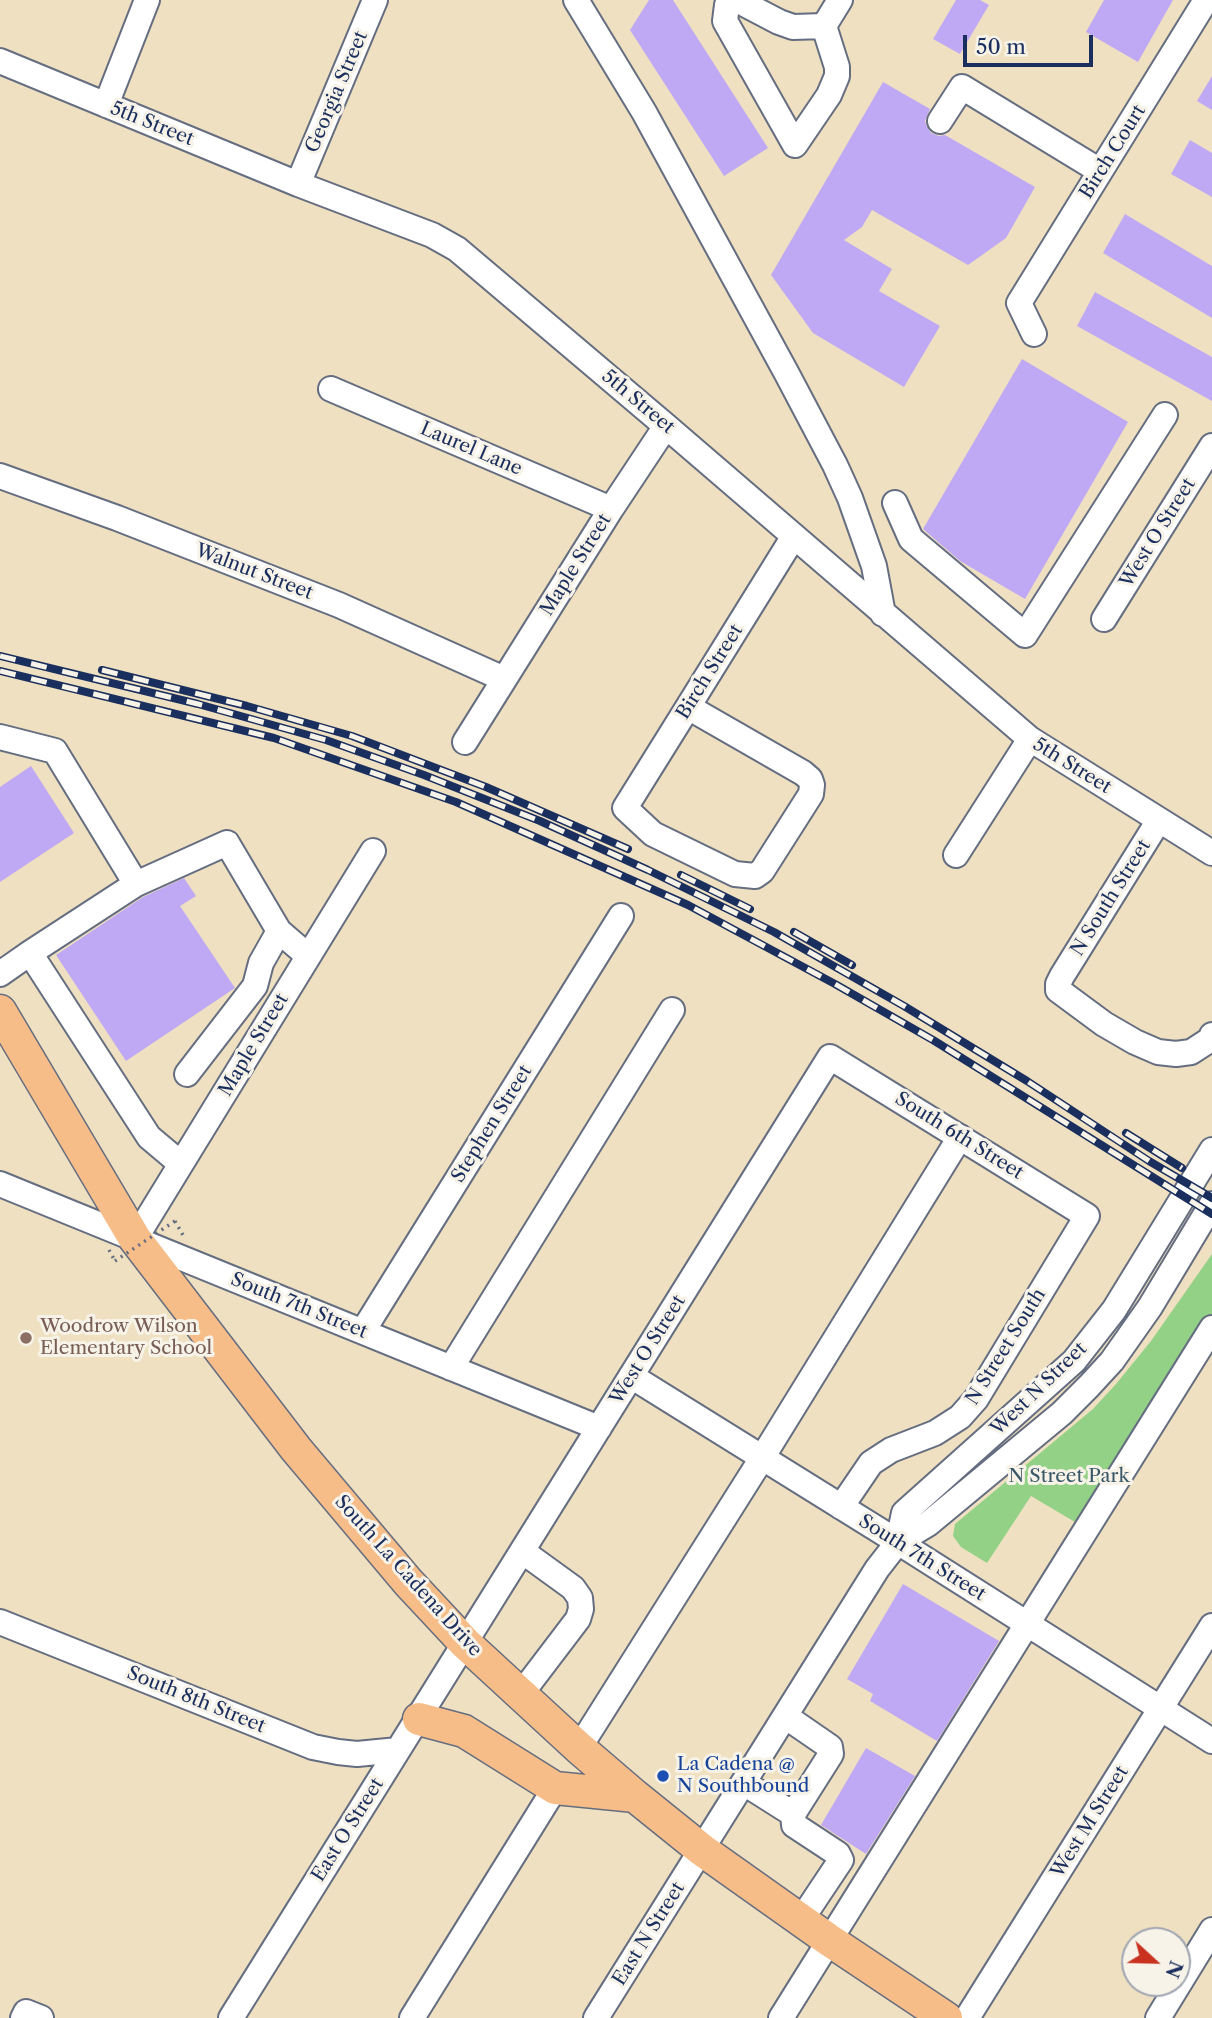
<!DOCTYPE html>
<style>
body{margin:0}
#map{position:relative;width:1212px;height:2018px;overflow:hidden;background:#eee0c0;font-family:"Libre Caslon Text",serif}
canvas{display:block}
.north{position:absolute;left:1121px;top:1927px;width:70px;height:70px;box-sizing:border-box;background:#f7f3e8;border:2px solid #9fa5b1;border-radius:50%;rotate:112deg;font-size:19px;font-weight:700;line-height:28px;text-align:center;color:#1b2f5e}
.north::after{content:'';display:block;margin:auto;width:24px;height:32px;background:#c8321e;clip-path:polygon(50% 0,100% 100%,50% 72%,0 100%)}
.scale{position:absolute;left:963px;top:35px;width:130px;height:32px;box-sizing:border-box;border:4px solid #1b2f5e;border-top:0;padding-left:9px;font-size:21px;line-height:24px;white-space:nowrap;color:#1b2f5e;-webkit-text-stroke:5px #f7f3e8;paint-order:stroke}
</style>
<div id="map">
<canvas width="1212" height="2018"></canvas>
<div class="north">N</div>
<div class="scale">50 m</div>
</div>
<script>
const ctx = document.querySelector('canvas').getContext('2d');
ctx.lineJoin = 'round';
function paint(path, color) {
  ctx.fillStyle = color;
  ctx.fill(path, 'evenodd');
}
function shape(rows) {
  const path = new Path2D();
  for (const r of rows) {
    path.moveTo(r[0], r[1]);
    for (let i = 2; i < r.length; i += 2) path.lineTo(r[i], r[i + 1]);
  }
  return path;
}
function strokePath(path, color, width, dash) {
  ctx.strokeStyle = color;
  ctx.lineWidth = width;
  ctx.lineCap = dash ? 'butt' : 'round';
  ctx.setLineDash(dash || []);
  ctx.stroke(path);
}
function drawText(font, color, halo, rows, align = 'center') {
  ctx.font = font + ' "Libre Caslon Text",serif';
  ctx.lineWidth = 6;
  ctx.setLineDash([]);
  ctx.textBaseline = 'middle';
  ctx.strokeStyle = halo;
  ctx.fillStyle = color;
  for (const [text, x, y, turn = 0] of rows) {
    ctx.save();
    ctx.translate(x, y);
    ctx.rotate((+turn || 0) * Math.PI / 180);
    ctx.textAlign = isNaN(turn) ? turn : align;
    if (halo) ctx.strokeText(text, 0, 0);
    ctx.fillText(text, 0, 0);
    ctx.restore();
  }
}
const green = shape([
 [1212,1254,1212,1315,1080,1525,1031,1496,987,1563,961,1547,953,1536,955,1524,1093,1409,1116,1384,1151,1341]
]);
const building = shape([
 [649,0,673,0,768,148,724,176,630,30],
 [956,0,980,0,989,5,960,54,933,39],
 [1104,0,1173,0,1138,62,1086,32],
 [1212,76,1212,110,1197,101],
 [883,82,930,109,925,121,927,127,931,133,939,136,945,135,1035,187,1006,238,968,265,872,210,862,227,844,240,892,269,879,291,940,326,904,387,813,333,771,275],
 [1190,140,1212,153,1212,197,1171,174],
 [1125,214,1212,266,1212,318,1103,253],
 [1095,292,1212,357,1212,401,1077,326],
 [1022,359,1128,422,1025,599,960,561,923,529],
 [31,766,74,833,0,882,0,787],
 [184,878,196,896,180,906,235,988,126,1061,56,955,143,897],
 [903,1584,999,1641,937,1741,870,1701,873,1694,847,1679],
 [866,1748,915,1776,866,1854,821,1825]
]);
const path = shape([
 [175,1221,184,1237],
 [109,1250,115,1261]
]);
const minor = shape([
 [576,0,644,112,787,374,835,465,850,498,874,566,883,614],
 [732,0,727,5,725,21,795,145,829,95,837,76,837,67,824,26],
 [737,0,779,22,793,27,824,26],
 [824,26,840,0],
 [0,61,298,184,432,235,457,249,666,426,1030,739,1212,853],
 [106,105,147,0],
 [940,121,962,87,1100,171],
 [298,184,375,0],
 [1034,334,1019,303,1206,0],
 [331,389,611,509],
 [0,476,117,518,339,605,504,679],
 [895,503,911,539,1025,635,1165,415],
 [1104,619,1212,446],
 [688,707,803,773,810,779,812,785,811,794,762,871,755,876,735,874,653,834,625,808,688,707,794,536],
 [0,737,55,751,136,884,227,843,279,931,308,956],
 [465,742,611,509,666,426],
 [1159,820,1062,976,1058,984,1058,990,1104,1024,1135,1042,1158,1052,1176,1054,1191,1052,1211,1039,1212,1035],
 [956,855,1030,739],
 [30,953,136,884],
 [0,974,30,953,149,1137,181,1164],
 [187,1074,255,986,261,963,279,931],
 [0,1184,599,1428],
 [135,1239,373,851],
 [363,1331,621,916],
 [451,1368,672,1010],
 [631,1376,898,1542,1212,1741],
 [898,1542,904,1513,1074,1361,1114,1310,1212,1150],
 [0,1622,313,1747,338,1752,357,1754,398,1750],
 [521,1694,578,1619,581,1609,580,1598,573,1588,522,1551],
 [785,1716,830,1747,831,1754,793,1814,794,1825,838,1854,841,1860,801,1920],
 [579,1748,762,1458,960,1137],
 [744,1783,793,1814],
 [23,2018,26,2012,41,2018],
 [231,2018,830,1057,1087,1216,976,1399,960,1417,935,1433,891,1450,871,1463,841,1507],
 [412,2018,555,1788],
 [596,2018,877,1569,898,1542,928,1524,1062,1413,1089,1386,1112,1361,1150,1307,1212,1204],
 [781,2018,1212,1328],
 [967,2018,1212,1626],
 [1158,2018,1212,1930]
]);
const major = shape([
 [0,1011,135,1239,296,1449,408,1582,465,1643,579,1748,635,1796,702,1850,829,1940,946,2018],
 [419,1719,464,1731,555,1788,635,1796]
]);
const rail = shape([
 [0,656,198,704,326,740,424,775,540,821,648,870,774,932,904,1006,1027,1081,1149,1161,1212,1198],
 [102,670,247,706,352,736,486,787,628,849],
 [0,671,274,738,456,802,688,905,835,984,933,1040,1212,1214],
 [681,875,750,909],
 [794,932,852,965],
 [1126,1133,1182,1168]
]);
const pathBridge = shape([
 [115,1261,175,1221]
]);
const markers = [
 [26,1338,7,"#8d6e63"],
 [663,1776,7,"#1a4fb4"]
];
const streetNames = [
 ["Georgia Street",337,92,-67],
 ["5th Street",152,124,22],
 ["Birch Court",1113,152,-58],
 ["5th Street",638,402,40],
 ["Laurel Lane",471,449,23],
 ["West O Street",1158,533,-58],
 ["Maple Street",576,565,-58],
 ["Walnut Street",254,572,21],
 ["Birch Street",710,672,-58],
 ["5th Street",1072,766,32],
 ["N South Street",1111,898,-58],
 ["Maple Street",254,1045,-59],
 ["Stephen Street",492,1124,-58],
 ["South 6th Street",959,1136,32],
 ["South 7th Street",299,1306,22],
 ["N Street South",1006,1347,-58],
 ["West O Street",648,1350,-58],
 ["West N Street",1039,1389,-44],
 ["South 7th Street",922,1558,32],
 ["South La Cadena Drive",408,1576,48],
 ["South 8th Street",196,1700,22],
 ["West M Street",1090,1822,-58],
 ["East O Street",348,1830,-58],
 ["East N Street",649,1934,-58]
];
const educationNames = [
 ["Woodrow Wilson",40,1327],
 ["Elementary School",40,1349]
];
const parkNames = [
 ["N Street Park",1069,1477]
];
const transitNames = [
 ["La Cadena @",677,1765],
 ["N Southbound",677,1787]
];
paint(green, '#93d187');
paint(building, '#c0a9f4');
strokePath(minor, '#656d80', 28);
strokePath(major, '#656d80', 35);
strokePath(path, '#656d80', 3.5, [2, 5]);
strokePath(minor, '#fff', 24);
strokePath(major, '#f7bd88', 32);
strokePath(rail, '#1b2f5e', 8);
strokePath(rail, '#f7f3e8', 5, [16]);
strokePath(pathBridge, '#656d80', 3.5, [2, 5]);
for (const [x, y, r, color] of markers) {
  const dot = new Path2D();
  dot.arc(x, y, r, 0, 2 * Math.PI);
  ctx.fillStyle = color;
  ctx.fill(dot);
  strokePath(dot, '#f7f3e8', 2.5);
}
drawText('19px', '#1b2f5e', '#f7f3e8', streetNames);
drawText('19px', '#785e54', '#f7f3e8', educationNames, 'left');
drawText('19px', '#395868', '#f7f3e8', parkNames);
drawText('19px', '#164399', '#f7f3e8', transitNames, 'left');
</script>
